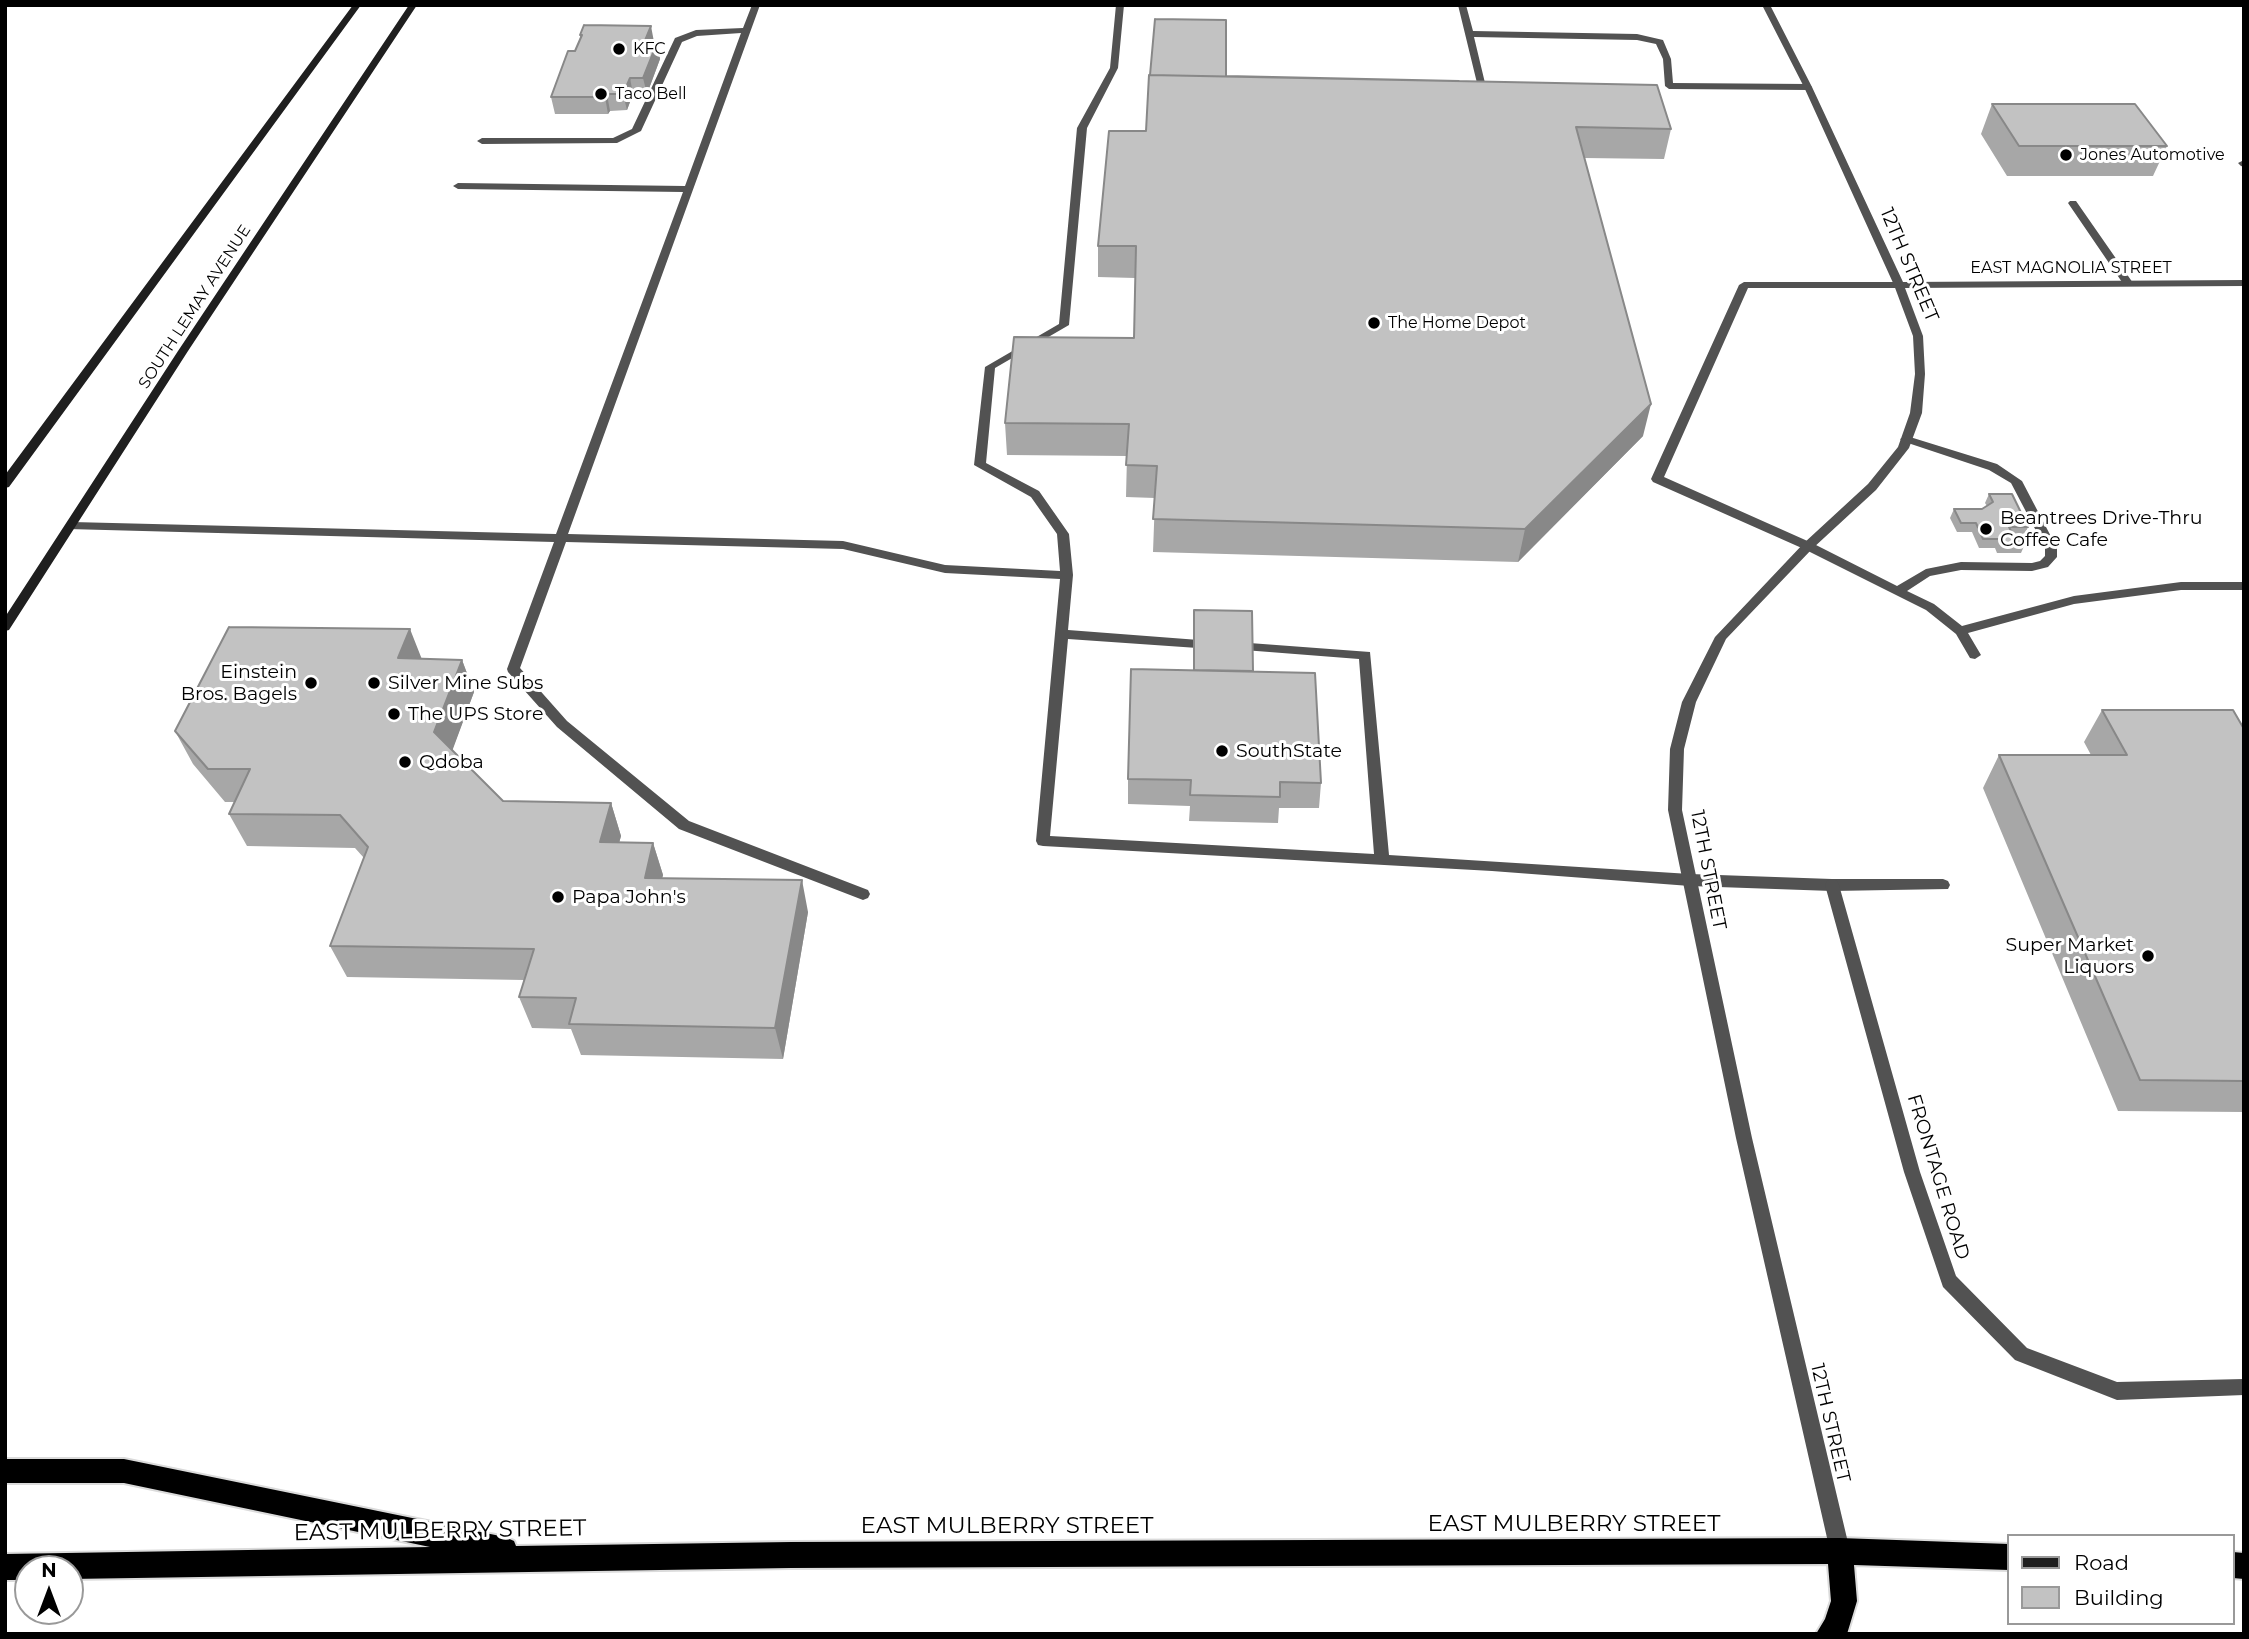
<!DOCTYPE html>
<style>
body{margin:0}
#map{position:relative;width:2249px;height:1639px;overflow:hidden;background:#fff;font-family:Montserrat,sans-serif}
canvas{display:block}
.frame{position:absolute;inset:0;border:7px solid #000;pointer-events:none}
.legend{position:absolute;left:2007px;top:1534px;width:228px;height:91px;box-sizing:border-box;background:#fff;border:2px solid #999;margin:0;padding:9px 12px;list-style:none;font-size:21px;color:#000}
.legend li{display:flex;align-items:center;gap:14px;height:35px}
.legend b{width:35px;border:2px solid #999}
.north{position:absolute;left:14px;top:1555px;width:70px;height:70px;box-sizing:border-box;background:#fff;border:2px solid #999;border-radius:50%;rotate:0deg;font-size:19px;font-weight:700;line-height:28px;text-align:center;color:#000}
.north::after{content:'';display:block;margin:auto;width:24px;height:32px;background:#000;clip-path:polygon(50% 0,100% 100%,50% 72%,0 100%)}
</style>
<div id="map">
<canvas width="2249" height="1639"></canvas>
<div class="frame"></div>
<ul class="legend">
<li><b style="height:9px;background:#1f1f1f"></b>Road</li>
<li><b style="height:19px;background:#c2c2c2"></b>Building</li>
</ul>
<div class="north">N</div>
</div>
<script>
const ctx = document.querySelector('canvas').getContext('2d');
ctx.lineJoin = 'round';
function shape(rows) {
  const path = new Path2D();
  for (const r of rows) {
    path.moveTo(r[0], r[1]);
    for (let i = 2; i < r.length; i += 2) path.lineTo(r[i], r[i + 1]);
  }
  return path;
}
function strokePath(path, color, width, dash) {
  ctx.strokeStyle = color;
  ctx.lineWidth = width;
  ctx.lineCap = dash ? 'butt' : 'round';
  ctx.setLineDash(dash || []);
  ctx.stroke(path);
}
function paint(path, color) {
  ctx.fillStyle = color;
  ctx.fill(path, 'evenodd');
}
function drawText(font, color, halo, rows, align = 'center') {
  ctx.font = font + ' Montserrat,sans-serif';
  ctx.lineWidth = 6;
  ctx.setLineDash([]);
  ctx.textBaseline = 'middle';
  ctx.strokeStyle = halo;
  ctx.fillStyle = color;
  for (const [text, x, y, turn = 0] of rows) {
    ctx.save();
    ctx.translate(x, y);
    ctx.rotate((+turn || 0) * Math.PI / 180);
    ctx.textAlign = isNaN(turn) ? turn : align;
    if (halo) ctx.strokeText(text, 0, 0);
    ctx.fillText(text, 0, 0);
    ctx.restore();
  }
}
const service = shape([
 [752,5,760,5,568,534,843,541,945,565,1060,571,1057,534,1031,497,974,465,985,367,1059,324,1077,128,1110,68,1116,5,1124,5,1118,68,1087,128,1069,325,995,368,986,463,1039,491,1069,534,1073,575,1068,630,1212,641,1218,645,1212,649,1068,639,1050,836,1374,854,1359,659,1231,649,1230,646,1236,642,1370,652,1389,855,1690,874,1832,879,1943,879,1948,881,1950,885,1948,889,1832,891,1690,886,1492,871,1043,846,1038,845,1036,841,1060,579,945,573,843,549,566,542,520,668,567,721,689,821,868,890,870,894,868,898,863,900,679,829,557,727,508,672,507,669,554,542,68,529,66,526,72,522,556,534,683,192,458,189,453,186,458,183,685,186,741,33,697,36,682,42,641,131,617,143,482,144,477,141,482,138,613,138,632,129,675,38,696,30,743,28,752,5],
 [1458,5,1466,5,1473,31,1637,34,1663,40,1671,59,1673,83,1808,84,1812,87,1808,90,1669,89,1665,86,1663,59,1656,44,1637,40,1474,37,1485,83,1481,86,1477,83,1458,5],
 [2244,160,2244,167,2241,166,2238,163,2244,160],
 [2070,201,2076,201,2133,283,2132,285,2124,285,2068,203,2070,201],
 [1744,282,1899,282,1904,285,1899,288,1748,288,1664,477,1812,543,1897,586,1926,569,1961,562,2032,563,2040,561,2045,556,2045,548,2011,483,1989,470,1902,441,1900,439,1906,436,1910,437,1997,464,2022,481,2057,548,2057,557,2048,567,2032,571,1961,570,1930,576,1907,591,1934,604,1962,626,2074,596,2181,582,2244,582,2244,590,2181,590,2074,604,1968,633,1981,655,1975,659,1970,658,1956,634,1926,610,1804,549,1653,482,1651,479,1739,285,1744,282]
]);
const minor = shape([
 [1762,5,1770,5,1812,87,1903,282,2244,280,2244,286,1905,288,1923,336,1925,374,1922,413,1909,448,1876,490,1812,549,1726,639,1696,702,1684,749,1682,810,1752,1138,1850,1551,1847,1558,1840,1561,1833,1558,1830,1551,1736,1138,1668,810,1670,749,1682,702,1715,637,1804,543,1868,484,1898,447,1910,413,1915,374,1913,336,1894,285,1804,87,1762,5],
 [1832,879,1837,881,1839,885,1920,1172,1956,1276,2027,1348,2117,1382,2244,1379,2244,1395,2117,1400,2015,1360,1943,1287,1904,1172,1825,885,1827,881,1832,879]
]);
const secondary = shape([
 [353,5,361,5,9,487,5,488,5,475,353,5],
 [409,5,417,5,188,351,9,630,5,631,5,617,178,351,409,5]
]);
const trunk = shape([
 [5,1459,124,1459,505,1537,514,1541,516,1546,791,1542,1840,1538,2009,1544,2009,1570,1854,1565,1857,1601,1847,1634,1816,1634,1825,1619,1831,1601,1828,1564,791,1568,70,1579,70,1569,28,1569,28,1580,5,1580,5,1554,430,1547,124,1483,5,1483,5,1459],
 [2233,1552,2244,1553,2244,1579,2233,1578,2233,1552]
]);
const wall = shape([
 [580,35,657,43,660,59,647,94,633,94,627,110,610,111,608,114,555,114,551,97,575,51,580,38],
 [1226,76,1671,129,1664,159,1584,158,1643,436,1518,562,1153,552,1155,498,1126,497,1127,456,1007,455,1005,423,1134,338,1135,278,1098,277,1098,246,1146,131],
 [1992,104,2167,146,2153,176,2007,176,1981,134],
 [1989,494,2028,527,2024,536,2013,536,2025,544,2021,553,1997,553,1995,548,1979,548,1972,532,1957,532,1950,518,1954,509,1982,509,1987,506,1985,503],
 [422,659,462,660,474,692,452,750,503,801,611,803,621,836,619,843,653,843,663,875,662,878,808,912,783,1059,581,1055,571,1029,532,1028,519,997,524,980,347,977,330,946,364,858,355,848,247,846,229,814,235,802,225,802,193,764,175,731],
 [1253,671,1321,783,1319,808,1279,808,1278,823,1189,821,1190,806,1128,804,1128,779],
 [2102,710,2244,729,2244,1112,2118,1111,1983,788,1999,755,2091,755,2084,742]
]);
const shadedWall = shape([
 [651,26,654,42,647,59,644,43],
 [657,43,660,59,647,94,643,78],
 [630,78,633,94,627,110,623,94],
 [607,94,610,111,608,114,605,97],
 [1651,404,1643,436,1518,562,1525,529],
 [410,629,423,662,398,658],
 [462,660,474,692,447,765,434,732],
 [611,803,621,836,610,875,600,842],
 [653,843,663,875,654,910,645,878],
 [802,880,808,912,783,1059,775,1028]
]);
const building = shape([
 [1155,19,1226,20,1226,76,1459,81,1150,75,1155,19],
 [584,25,651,26,644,43,657,43,643,78,630,78,623,94,607,94,605,97,551,97,568,51,575,51,582,35,580,35,584,25],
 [1149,75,1657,85,1671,129,1576,127,1651,404,1525,529,1153,519,1157,466,1126,465,1129,424,1005,423,1014,337,1134,338,1136,246,1098,246,1109,131,1146,131,1149,75],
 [1992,104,2135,104,2167,146,2019,146,1992,104],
 [1989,494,2012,494,2028,527,2009,527,2014,537,2022,537,2025,544,2001,544,1999,539,1983,539,1976,523,1961,523,1954,509,1982,509,1993,502,1989,494],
 [1194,610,1252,611,1253,671,1194,670,1194,610],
 [229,627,410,629,398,658,462,660,434,732,503,801,611,803,600,842,653,843,645,878,802,880,775,1028,569,1024,576,998,519,997,534,949,330,946,368,847,340,815,229,814,250,769,208,769,175,731,229,627],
 [1131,669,1315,673,1321,783,1280,782,1280,797,1190,795,1191,780,1128,779,1131,669],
 [2102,710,2233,710,2244,729,2244,1081,2140,1080,1999,755,2127,755,2102,710]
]);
const markers = [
 [619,49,7,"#000"],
 [601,94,7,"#000"],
 [2066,155,7,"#000"],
 [1374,323,7,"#000"],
 [1986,529,7,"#000"],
 [311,683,7,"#000"],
 [374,683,7,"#000"],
 [394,714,7,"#000"],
 [1222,751,7,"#000"],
 [405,762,7,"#000"],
 [558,897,7,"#000"],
 [2148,956,7,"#000"]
];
const farPoinames = [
 ["KFC",633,49],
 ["Taco Bell",615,94],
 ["Jones Automotive",2080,155],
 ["The Home Depot",1388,323]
];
const farStreetnames = [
 ["EAST MAGNOLIA STREET",2071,268],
 ["SOUTH LEMAY AVENUE",195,307,-57]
];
const streetNames = [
 ["12TH STREET",1909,265,67],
 ["12TH STREET",1708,870,79],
 ["FRONTAGE ROAD",1938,1177,73],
 ["12TH STREET",1830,1423,77]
];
const poiNames = [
 ["Beantrees Drive-Thru",2000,518],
 ["Coffee Cafe",2000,540],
 ["Einstein",297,672,"right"],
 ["Bros. Bagels",297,694,"right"],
 ["Silver Mine Subs",388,683],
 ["The UPS Store",408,714],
 ["SouthState",1236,751],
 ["Qdoba",419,762],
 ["Papa John's",572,897],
 ["Super Market",2134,945,"right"],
 ["Liquors",2134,967,"right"]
];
const nearStreetnames = [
 ["EAST MULBERRY STREET",1574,1524],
 ["EAST MULBERRY STREET",1007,1526],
 ["EAST MULBERRY STREET",440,1531,-1]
];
strokePath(trunk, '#dbdbdb', 4);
paint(service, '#525252');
paint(minor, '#525252');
paint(secondary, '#1f1f1f');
paint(trunk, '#000');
paint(wall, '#a7a7a7');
paint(shadedWall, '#888');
paint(building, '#c2c2c2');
strokePath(building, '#888', 2);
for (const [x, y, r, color] of markers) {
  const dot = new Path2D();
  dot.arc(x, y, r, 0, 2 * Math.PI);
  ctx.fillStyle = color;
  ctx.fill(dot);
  strokePath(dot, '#fff', 2.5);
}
drawText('16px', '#000', '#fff', farPoinames, 'left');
drawText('16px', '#000', '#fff', farStreetnames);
drawText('19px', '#000', '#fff', streetNames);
drawText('19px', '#000', '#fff', poiNames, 'left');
drawText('23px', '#000', '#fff', nearStreetnames);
</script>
